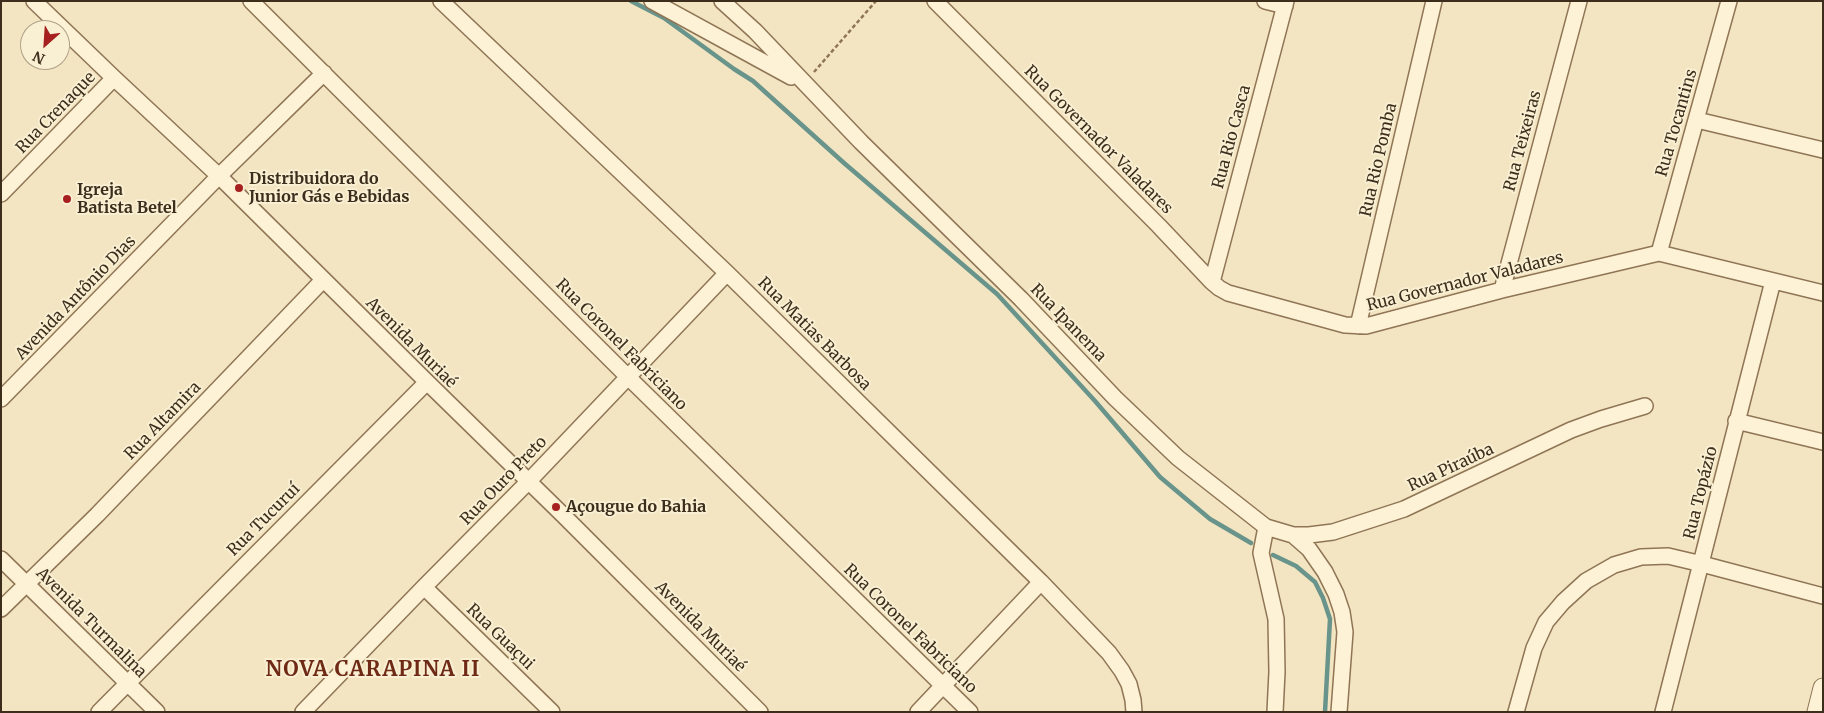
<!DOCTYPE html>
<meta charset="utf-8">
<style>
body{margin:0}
#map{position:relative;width:1824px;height:713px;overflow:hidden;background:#f3e5c1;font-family:Merriweather,serif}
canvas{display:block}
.frame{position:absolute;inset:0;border:2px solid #3d2d1c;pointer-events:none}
.north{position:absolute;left:20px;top:20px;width:50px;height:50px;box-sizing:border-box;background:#f9efd2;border:1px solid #aea189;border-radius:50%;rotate:206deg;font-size:14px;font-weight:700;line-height:20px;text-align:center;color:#3d2d1c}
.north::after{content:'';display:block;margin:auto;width:18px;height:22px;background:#a5201f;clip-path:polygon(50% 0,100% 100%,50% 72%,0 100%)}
</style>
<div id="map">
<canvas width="1824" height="713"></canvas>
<div class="frame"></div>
<div class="north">N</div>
</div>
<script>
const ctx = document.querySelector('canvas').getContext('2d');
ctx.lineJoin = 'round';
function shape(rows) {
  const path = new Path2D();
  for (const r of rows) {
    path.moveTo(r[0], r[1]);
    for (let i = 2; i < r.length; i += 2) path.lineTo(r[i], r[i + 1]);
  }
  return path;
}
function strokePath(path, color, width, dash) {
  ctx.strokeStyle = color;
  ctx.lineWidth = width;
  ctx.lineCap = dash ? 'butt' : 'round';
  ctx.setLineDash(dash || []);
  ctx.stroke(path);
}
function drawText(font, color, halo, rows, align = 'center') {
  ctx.font = font + ' Merriweather,serif';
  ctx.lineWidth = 4;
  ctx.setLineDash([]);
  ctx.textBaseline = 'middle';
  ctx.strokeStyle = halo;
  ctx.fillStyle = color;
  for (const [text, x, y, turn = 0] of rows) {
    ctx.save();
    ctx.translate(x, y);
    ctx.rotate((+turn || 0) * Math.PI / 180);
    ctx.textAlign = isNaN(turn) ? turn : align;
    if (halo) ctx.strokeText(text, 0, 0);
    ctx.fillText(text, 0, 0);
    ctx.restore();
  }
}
const stream = shape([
 [631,1,664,18,734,69,753,81,844,163,997,294,1095,401,1160,477,1210,519,1251,543],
 [1273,555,1296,566,1315,582,1323,598,1330,619,1325,712]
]);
const path = shape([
 [814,72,876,1]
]);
const minor = shape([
 [34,1,114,78,219,176,427,382,563,515,760,712],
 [251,1,628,377,970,712],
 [441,1,727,273,1041,582,1109,653,1122,671,1129,684,1133,700,1134,712],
 [652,1,791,77],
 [722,1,755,31,861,142,1021,299,1115,398,1178,458,1266,527,1261,553,1276,619,1277,672,1275,712],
 [935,1,1159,226,1212,282,1219,288,1228,293,1345,325,1366,326,1502,290,1659,253,1823,293],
 [1265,1,1285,6],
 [1697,120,1823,150],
 [1,194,114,78],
 [1659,253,1729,1],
 [1212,282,1286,1],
 [1502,290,1579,1],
 [1358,326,1434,1],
 [1,399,219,176,324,73],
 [1736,421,1823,442],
 [1266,527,1293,535,1309,535,1333,532,1404,509,1571,430,1601,419,1645,406],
 [1293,535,1309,549,1325,572,1336,594,1342,612,1345,632,1339,712],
 [1,559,157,712],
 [424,587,552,712],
 [1,609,97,515,323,280],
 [99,712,427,382],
 [303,712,424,587,528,482,727,273],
 [918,712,1041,582],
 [1516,712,1534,648,1546,622,1563,602,1586,581,1614,565,1641,557,1668,556,1702,564,1823,596],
 [1663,712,1773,281]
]);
const tertiary = shape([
 [1817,712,1823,688]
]);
const markers = [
 [239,188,5,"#a5201f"],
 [67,199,5,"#a5201f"],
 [556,507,5,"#a5201f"]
];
const streetNames = [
 ["Rua Crenaque",56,113,-46],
 ["Rua Tocantins",1677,123,-74],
 ["Rua Rio Casca",1232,137,-75],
 ["Rua Governador Valadares",1098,140,45],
 ["Rua Teixeiras",1523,141,-75],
 ["Rua Rio Pomba",1379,160,-77],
 ["Rua Governador Valadares",1465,282,-14],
 ["Avenida Antônio Dias",76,298,-46],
 ["Rua Ipanema",1068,323,46],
 ["Rua Matias Barbosa",814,334,45],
 ["Avenida Muriaé",411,343,45],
 ["Rua Coronel Fabriciano",621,345,45],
 ["Rua Altamira",163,421,-46],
 ["Rua Piraúba",1451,468,-25],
 ["Rua Ouro Preto",504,481,-46],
 ["Rua Topázio",1701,493,-76],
 ["Rua Tucuruí",264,520,-45],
 ["Avenida Turmalina",91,623,45],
 ["Avenida Muriaé",700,627,45],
 ["Rua Coronel Fabriciano",910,629,44],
 ["Rua Guaçui",500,637,44]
];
const poiNames = [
 ["Distribuidora do",249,179],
 ["Junior Gás e Bebidas",249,197],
 ["Igreja",77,190],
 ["Batista Betel",77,208],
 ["Açougue do Bahia",566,507]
];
const districtNames = [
 ["NOVA CARAPINA II",373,670]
];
strokePath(stream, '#69948b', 4.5);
strokePath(minor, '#8f7556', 18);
strokePath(tertiary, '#8f7556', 21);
strokePath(path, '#8f7556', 2.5, [4, 2.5]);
strokePath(minor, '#fdf2d5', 15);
strokePath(tertiary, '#fdf2d5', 19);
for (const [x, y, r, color] of markers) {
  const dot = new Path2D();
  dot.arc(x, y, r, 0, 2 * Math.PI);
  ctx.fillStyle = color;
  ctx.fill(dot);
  strokePath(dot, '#f9efd2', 2);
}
drawText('16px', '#3d2d1c', '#f9efd2', streetNames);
drawText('bold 16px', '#3d2d1c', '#f9efd2', poiNames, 'left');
ctx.letterSpacing = '1px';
drawText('bold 21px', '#6f2a16', '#f9efd2', districtNames);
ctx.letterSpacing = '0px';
</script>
